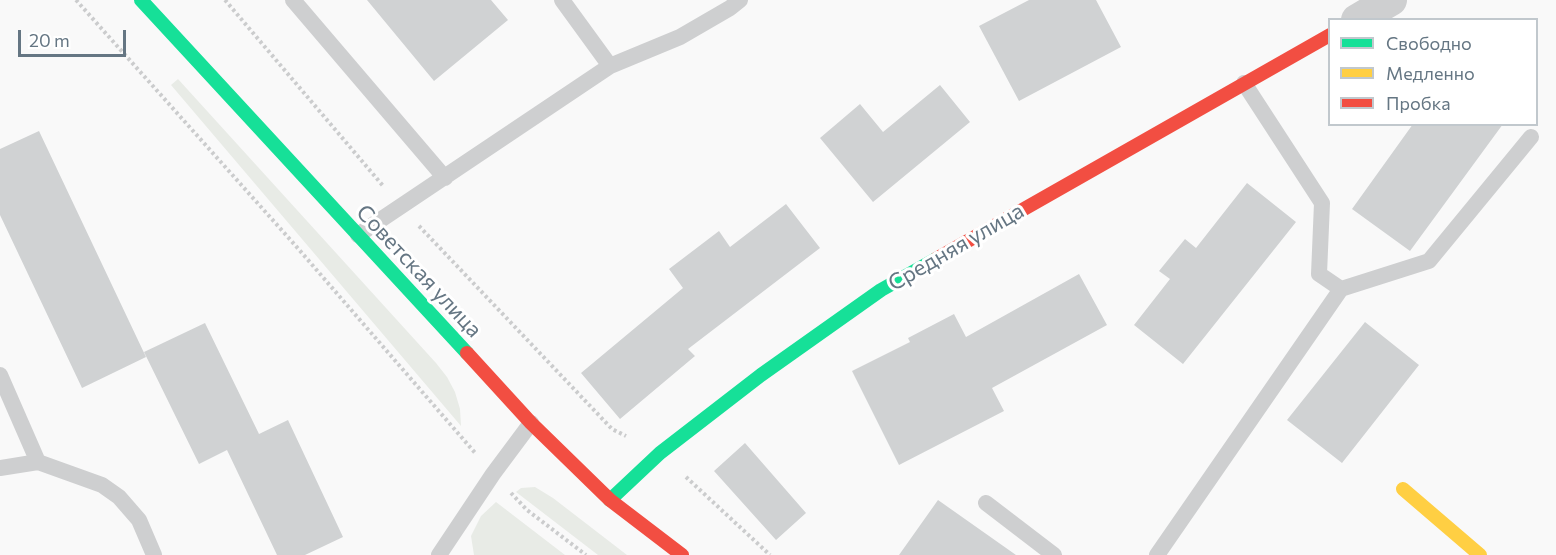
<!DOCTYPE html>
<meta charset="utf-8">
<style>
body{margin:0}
#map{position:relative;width:1556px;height:555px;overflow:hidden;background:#f9f9f9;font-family:Commissioner,sans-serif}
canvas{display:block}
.legend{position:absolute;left:1328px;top:18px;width:210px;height:108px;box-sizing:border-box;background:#fff;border:2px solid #c1c8cd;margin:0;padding:8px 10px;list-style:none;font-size:18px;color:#657683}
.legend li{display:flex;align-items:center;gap:12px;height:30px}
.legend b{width:30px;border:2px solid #c1c8cd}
.scale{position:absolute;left:18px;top:30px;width:108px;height:27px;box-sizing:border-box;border:3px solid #657683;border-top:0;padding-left:8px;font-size:18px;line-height:21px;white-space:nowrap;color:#657683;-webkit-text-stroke:4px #fff;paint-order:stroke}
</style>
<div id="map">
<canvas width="1556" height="555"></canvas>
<ul class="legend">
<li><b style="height:8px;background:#16e098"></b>Свободно</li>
<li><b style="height:8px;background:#ffcf43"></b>Медленно</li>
<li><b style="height:8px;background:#f24e42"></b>Пробка</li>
</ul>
<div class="scale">20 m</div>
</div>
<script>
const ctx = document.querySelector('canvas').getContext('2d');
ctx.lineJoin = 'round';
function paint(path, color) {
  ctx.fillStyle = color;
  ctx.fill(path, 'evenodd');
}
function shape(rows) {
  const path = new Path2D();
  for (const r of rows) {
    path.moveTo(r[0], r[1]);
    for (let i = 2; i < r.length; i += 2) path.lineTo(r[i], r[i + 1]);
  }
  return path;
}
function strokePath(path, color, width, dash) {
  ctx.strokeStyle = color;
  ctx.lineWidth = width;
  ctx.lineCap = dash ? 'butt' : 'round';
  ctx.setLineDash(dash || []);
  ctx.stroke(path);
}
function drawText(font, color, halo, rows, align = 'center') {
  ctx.font = font + ' Commissioner,sans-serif';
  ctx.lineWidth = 6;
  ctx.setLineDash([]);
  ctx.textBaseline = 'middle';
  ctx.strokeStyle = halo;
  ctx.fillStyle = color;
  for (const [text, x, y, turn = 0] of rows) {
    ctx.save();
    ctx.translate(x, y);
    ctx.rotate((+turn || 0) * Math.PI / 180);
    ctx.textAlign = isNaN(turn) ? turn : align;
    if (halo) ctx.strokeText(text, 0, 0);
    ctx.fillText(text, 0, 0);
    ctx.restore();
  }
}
const green = shape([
 [178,79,436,363,447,377,455,392,460,409,461,426,171,85],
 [535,487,553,498,627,555,598,555,516,492,521,488],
 [496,502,565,555,474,555,471,536,481,516]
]);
const building = shape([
 [367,0,491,0,508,20,434,81],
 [1029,0,1096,0,1121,47,1019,101,979,26],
 [940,85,970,122,873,202,820,138,860,104,883,132],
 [1413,124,1503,124,1410,251,1352,209],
 [39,131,146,357,82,388,0,215,0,149],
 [1247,183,1296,222,1183,364,1134,325,1170,279,1159,271,1185,239,1196,248],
 [786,204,820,248,688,349,695,356,620,419,581,373,683,288,669,269,719,231,730,247],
 [1079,274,1107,325,992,388,1004,411,899,465,852,371,910,342,908,338,954,314,966,337],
 [1365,322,1419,365,1342,463,1287,420],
 [205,323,259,434,288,420,343,537,305,555,277,555,227,450,199,464,144,352],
 [745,443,806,513,776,540,714,471],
 [938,500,1016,555,899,555]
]);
const path = shape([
 [76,0,295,245,476,454],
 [225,0,384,187],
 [419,226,612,429,626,436],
 [686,477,770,555],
 [511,493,527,510,586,555]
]);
const lane = shape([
 [293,0,445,178],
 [562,0,610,66],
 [1244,83,1322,203,1319,274,1341,289],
 [358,235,610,66,680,37,730,8,740,0],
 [0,375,38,462],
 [0,468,38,462,102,485,119,497,139,520,154,555],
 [986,503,1054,555],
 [439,555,493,474,531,423],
 [1157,555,1341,289,1429,261,1531,137]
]);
const street = shape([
 [1357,20,1391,0]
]);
const fast = shape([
 [141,0,467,353],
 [610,500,660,453,761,375,881,290,936,259]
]);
const slow = shape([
 [1403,489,1480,555]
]);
const jam = shape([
 [936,259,1330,35],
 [467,353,531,423,610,500,682,555]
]);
const streetNames = [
 ["Средняя улица",956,247,-30],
 ["Советская улица",419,271,47]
];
paint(green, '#e8ebe6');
paint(building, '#d0d2d3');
strokePath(path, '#cbcccd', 4, [3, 3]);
strokePath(lane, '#cecfd0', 16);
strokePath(street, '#cecfd0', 32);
strokePath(fast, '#16e098', 14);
strokePath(slow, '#ffcf43', 14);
strokePath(jam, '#f24e42', 14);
drawText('22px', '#657683', '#fff', streetNames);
</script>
